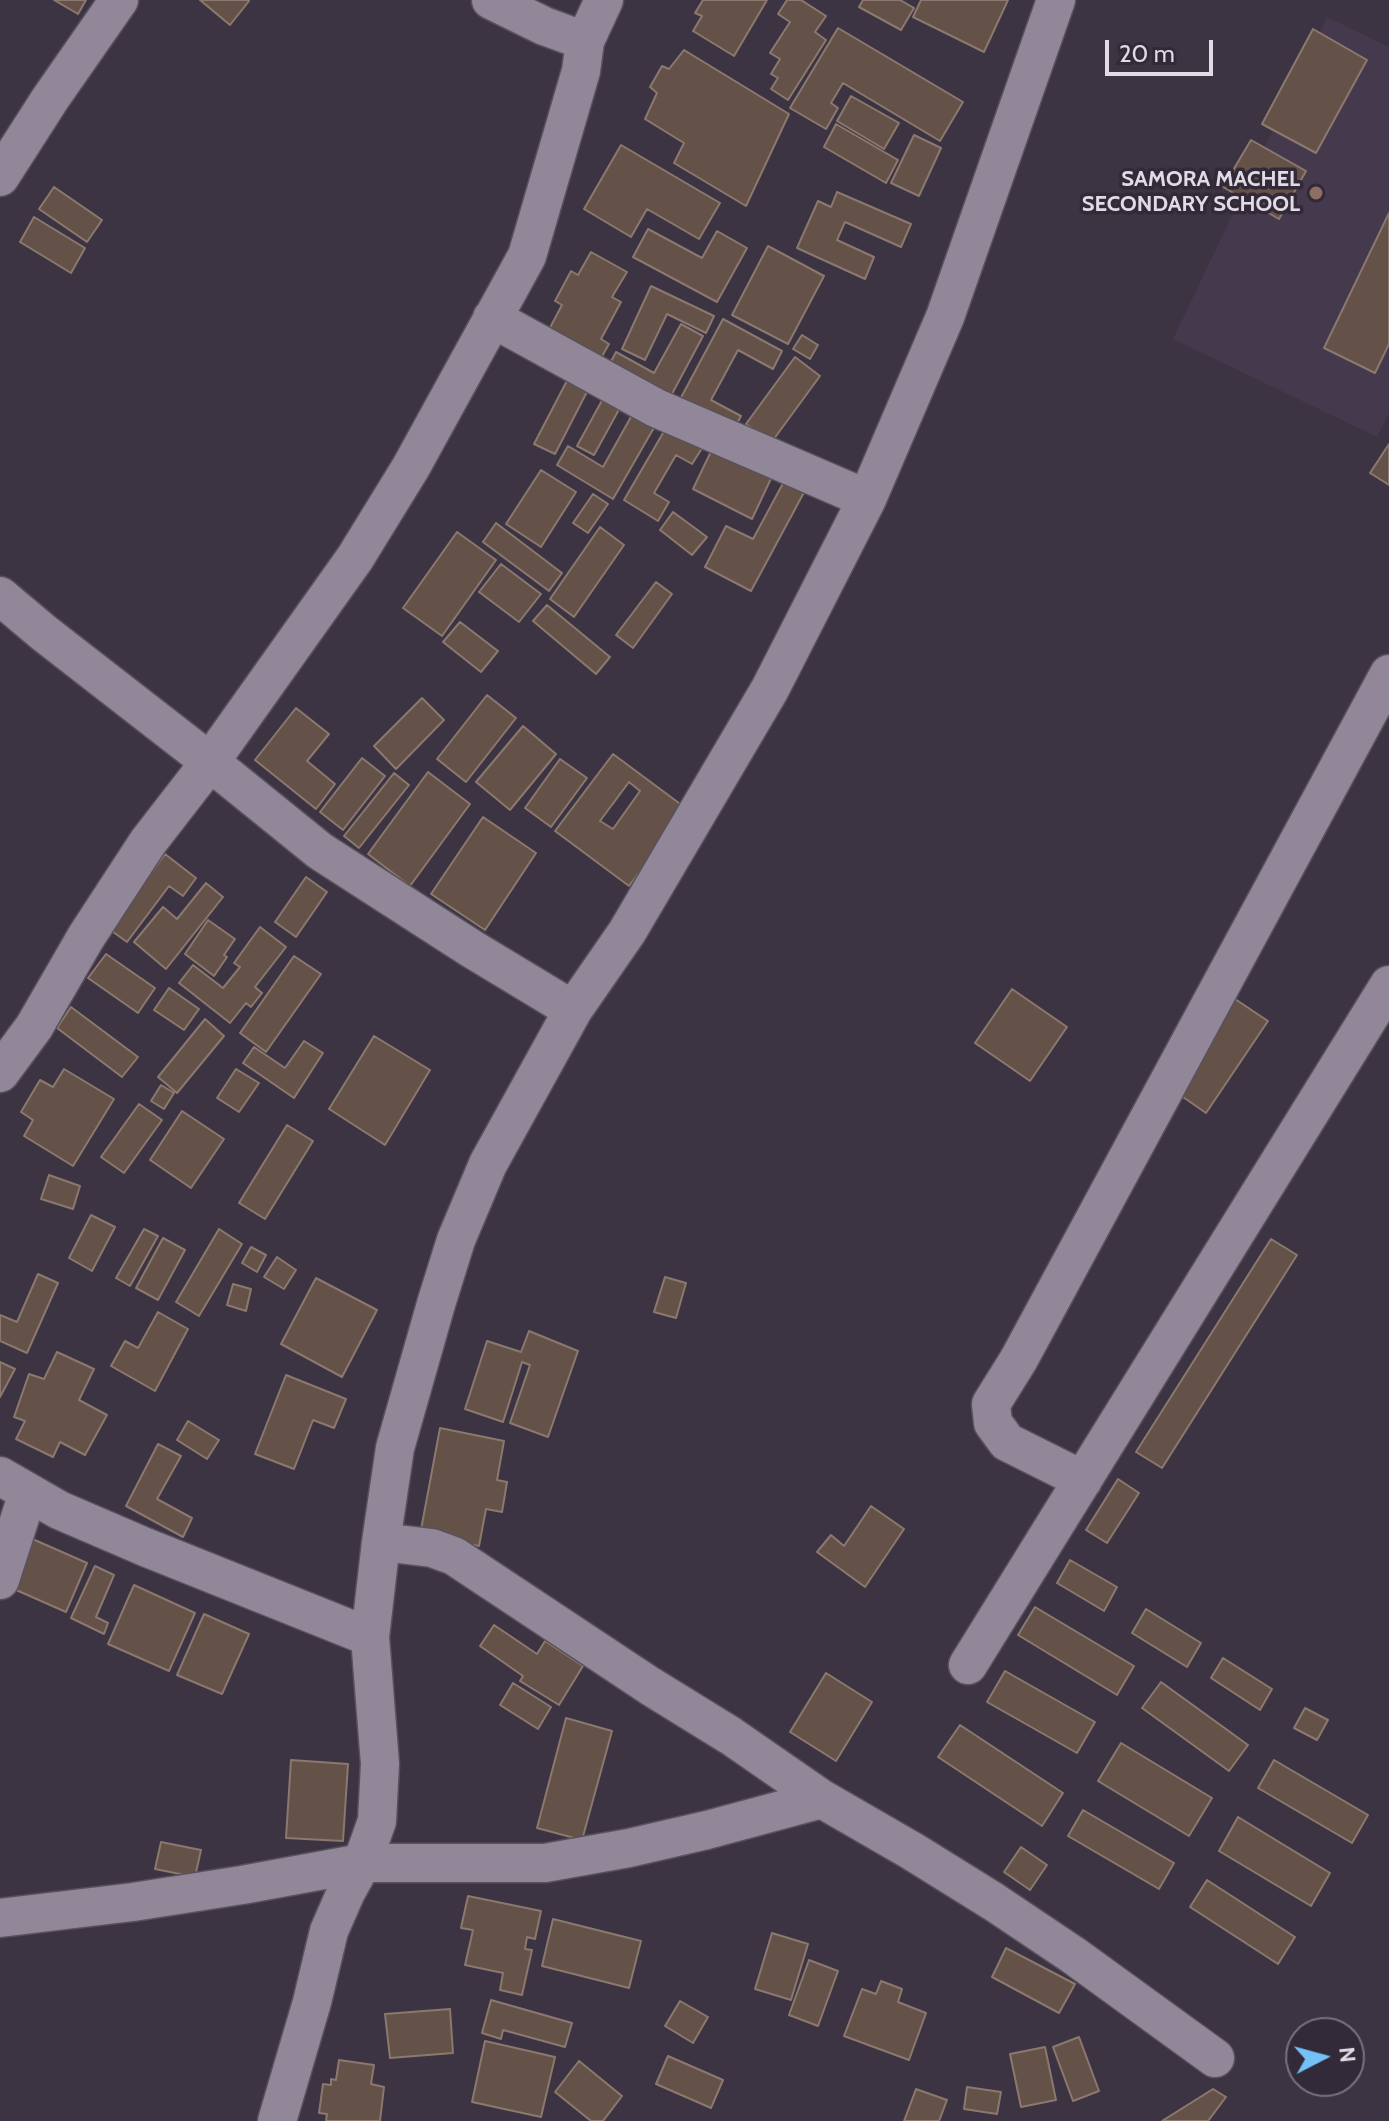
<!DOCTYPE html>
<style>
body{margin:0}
#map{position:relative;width:1389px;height:2121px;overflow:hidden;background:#3c3442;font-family:Cabin,sans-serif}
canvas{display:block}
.north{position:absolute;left:1285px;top:2017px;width:80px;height:80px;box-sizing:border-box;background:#322a38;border:2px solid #78717d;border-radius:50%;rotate:84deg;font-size:22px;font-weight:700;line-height:32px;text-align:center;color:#e0dbe4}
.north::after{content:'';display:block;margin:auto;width:28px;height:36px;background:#73c1f5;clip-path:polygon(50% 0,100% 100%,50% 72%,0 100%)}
.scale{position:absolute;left:1105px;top:40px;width:108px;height:36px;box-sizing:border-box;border:4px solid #e0dbe4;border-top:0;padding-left:10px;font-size:24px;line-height:28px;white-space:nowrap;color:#e0dbe4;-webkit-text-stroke:6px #322a38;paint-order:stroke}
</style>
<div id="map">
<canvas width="1389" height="2121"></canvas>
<div class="north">N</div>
<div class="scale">20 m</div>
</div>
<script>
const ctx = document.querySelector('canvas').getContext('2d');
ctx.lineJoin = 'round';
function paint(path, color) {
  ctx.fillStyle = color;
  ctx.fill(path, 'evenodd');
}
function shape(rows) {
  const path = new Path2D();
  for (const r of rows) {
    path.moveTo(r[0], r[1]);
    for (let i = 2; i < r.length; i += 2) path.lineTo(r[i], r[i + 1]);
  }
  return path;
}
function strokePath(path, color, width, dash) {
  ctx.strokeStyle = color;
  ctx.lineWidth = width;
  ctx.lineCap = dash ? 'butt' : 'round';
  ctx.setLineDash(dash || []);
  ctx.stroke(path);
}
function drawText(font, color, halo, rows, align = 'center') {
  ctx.font = font + ' Cabin,sans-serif';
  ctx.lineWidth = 7;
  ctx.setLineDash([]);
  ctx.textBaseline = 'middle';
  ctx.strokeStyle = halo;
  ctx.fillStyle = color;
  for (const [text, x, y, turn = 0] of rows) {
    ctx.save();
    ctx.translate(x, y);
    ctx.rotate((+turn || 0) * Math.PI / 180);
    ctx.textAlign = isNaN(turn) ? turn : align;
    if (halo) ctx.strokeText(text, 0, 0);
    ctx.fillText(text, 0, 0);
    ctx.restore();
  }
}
const built = shape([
 [1327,17,1389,47,1389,413,1377,437,1173,339]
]);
const building = shape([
 [54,0,86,0,78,14,54,0],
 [200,0,249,0,249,1,230,25,200,0],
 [703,0,767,0,734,56,693,31,702,16,695,13,703,0],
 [787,0,801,0,826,16,815,32,826,40,788,100,771,89,778,78,771,74,780,59,770,53,790,22,778,14,787,0],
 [863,0,900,0,914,8,901,30,859,7,863,0],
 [921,0,1008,0,984,52,913,17,921,0],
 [838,28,963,102,940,141,843,83,831,103,838,108,826,129,790,108,838,28],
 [1313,29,1367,60,1316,153,1262,124,1313,29],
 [684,50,789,114,746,206,674,163,684,143,645,119,657,93,650,87,662,66,669,69,684,50],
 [851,96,899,123,884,149,837,121,851,96],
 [836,124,898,160,886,183,824,147,836,124],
 [914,135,941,148,919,196,891,183,914,135],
 [1251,140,1306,171,1279,219,1223,187,1251,140],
 [621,145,720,203,699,239,647,209,631,237,584,209,621,145],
 [54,187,102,220,87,242,39,209,54,187],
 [837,192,911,224,901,247,845,222,837,240,874,257,865,279,797,248,818,201,831,207,837,192],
 [1389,213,1389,344,1375,373,1324,348,1389,213],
 [34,217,85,248,71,273,20,242,34,217],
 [648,229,702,258,717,231,747,248,717,302,633,257,648,229],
 [768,246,824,276,788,344,732,315,768,246],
 [591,252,627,272,612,297,621,302,601,339,609,344,596,367,544,339,562,305,555,301,571,271,578,275,591,252],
 [651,286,714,316,706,333,667,314,645,360,622,349,651,286],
 [723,319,782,351,773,369,738,350,711,400,741,416,731,435,677,405,723,319],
 [681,324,703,336,665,407,605,373,616,352,654,373,681,324],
 [802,335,818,345,810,359,793,349,802,335],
 [795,357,820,376,771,443,746,424,795,357],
 [571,373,591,384,555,454,534,444,571,373],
 [605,395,622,404,594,455,577,446,605,395],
 [637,406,659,419,613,499,557,465,568,446,603,467,637,406],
 [670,421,706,442,692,464,676,455,654,493,669,502,658,521,624,500,670,421],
 [716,441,775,470,752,519,693,489,716,441],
 [1389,444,1389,485,1370,473,1389,444],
 [541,470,576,492,541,547,506,524,541,470],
 [788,474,808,485,751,591,705,567,726,526,753,539,788,474],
 [593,494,608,504,588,533,573,523,593,494],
 [673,512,707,537,692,555,660,530,673,512],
 [496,523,562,573,549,591,483,542,496,523],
 [600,527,624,545,574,617,550,599,600,527],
 [457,532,496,560,442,636,403,608,457,532],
 [501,564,541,594,519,622,479,592,501,564],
 [656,582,672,594,633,648,616,635,656,582],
 [547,605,610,657,596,674,533,621,547,605],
 [460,622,498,651,481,672,443,642,460,622],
 [487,695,516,718,466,782,437,759,487,695],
 [422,698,444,720,396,769,374,746,422,698],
 [296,708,329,734,307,761,335,784,316,809,255,760,296,708],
 [523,726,556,754,510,810,476,782,523,726],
 [613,754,687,809,629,886,555,831,613,754],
 [629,782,640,791,613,829,600,821,629,782],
 [362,758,385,776,343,830,320,812,362,758],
 [560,759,587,778,551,827,525,808,560,759],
 [428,772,470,804,410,886,368,854,428,772],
 [394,773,409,785,359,848,344,836,394,773],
 [483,817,536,853,485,930,431,894,483,817],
 [165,854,196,878,183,896,169,886,127,942,109,929,165,854],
 [306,877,327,892,296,937,275,922,306,877],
 [206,883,223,897,166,969,134,942,163,907,177,919,206,883],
 [208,920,235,939,224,955,227,957,214,976,185,954,208,920],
 [260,927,286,947,255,987,262,993,251,1007,246,1003,230,1023,179,983,193,965,223,988,240,967,234,963,260,927],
 [106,954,155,988,138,1013,88,978,106,954],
 [294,956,321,974,266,1052,240,1033,294,956],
 [169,988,199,1009,184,1030,154,1010,169,988],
 [1012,989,1067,1027,1030,1081,975,1043,1012,989],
 [1232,997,1268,1021,1206,1113,1170,1088,1232,997],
 [71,1007,138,1057,122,1077,57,1028,71,1007],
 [205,1019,224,1036,177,1093,158,1077,205,1019],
 [374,1036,430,1070,385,1145,329,1109,374,1036],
 [304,1041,323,1053,294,1098,243,1063,254,1047,285,1068,304,1041],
 [64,1069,114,1099,73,1166,24,1136,33,1120,21,1112,40,1080,53,1087,64,1069],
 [236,1069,259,1083,239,1112,217,1098,236,1069],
 [161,1085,174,1093,164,1109,151,1101,161,1085],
 [139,1104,162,1120,124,1173,101,1157,139,1104],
 [182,1111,224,1139,191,1188,150,1160,182,1111],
 [287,1125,313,1141,265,1219,239,1203,287,1125],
 [49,1175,80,1186,73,1209,41,1199,49,1175],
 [91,1215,115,1227,92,1271,69,1258,91,1215],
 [144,1229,158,1236,130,1286,116,1278,144,1229],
 [219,1229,242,1244,199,1316,176,1302,219,1229],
 [163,1238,185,1250,158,1300,136,1288,163,1238],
 [1271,1239,1297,1255,1162,1468,1136,1452,1271,1239],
 [251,1247,266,1255,257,1272,242,1263,251,1247],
 [277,1257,296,1270,284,1289,264,1277,277,1257],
 [38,1274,58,1283,27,1353,0,1341,0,1315,17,1322,38,1274],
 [665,1277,686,1283,676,1318,654,1312,665,1277],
 [316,1278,377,1310,342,1377,281,1344,316,1278],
 [233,1284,251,1289,246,1311,227,1305,233,1284],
 [158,1312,188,1329,155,1391,111,1366,125,1341,138,1348,158,1312],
 [529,1331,578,1351,548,1437,510,1423,530,1365,522,1362,503,1422,465,1409,487,1341,521,1352,529,1331],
 [57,1352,94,1369,79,1400,107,1415,85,1455,60,1442,53,1457,16,1439,25,1421,14,1417,29,1374,44,1379,57,1352],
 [0,1362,15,1369,0,1397,0,1362],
 [286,1375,346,1399,334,1428,313,1420,294,1469,255,1454,286,1375],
 [188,1421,219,1440,207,1459,177,1440,188,1421],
 [440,1428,504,1441,497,1480,507,1482,502,1512,486,1509,479,1546,420,1535,440,1428],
 [158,1444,181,1456,157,1499,192,1518,183,1537,126,1506,158,1444],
 [1118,1479,1139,1493,1107,1543,1086,1530,1118,1479],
 [871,1506,904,1529,865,1587,817,1552,831,1535,844,1546,871,1506],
 [28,1537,87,1563,66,1612,7,1586,28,1537],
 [1070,1560,1117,1587,1104,1611,1057,1583,1070,1560],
 [95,1566,114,1575,96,1617,108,1623,104,1634,71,1618,95,1566],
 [134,1585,195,1613,169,1671,108,1644,134,1585],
 [1035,1607,1134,1666,1117,1695,1018,1635,1035,1607],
 [1146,1609,1201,1643,1187,1667,1132,1633,1146,1609],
 [204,1614,249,1634,222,1694,177,1675,204,1614],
 [494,1625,537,1654,545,1641,583,1666,559,1705,520,1681,523,1676,480,1646,494,1625],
 [1223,1658,1272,1689,1260,1710,1211,1678,1223,1658],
 [1005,1671,1095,1722,1077,1753,987,1702,1005,1671],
 [826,1673,872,1702,836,1761,790,1732,826,1673],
 [1161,1682,1248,1745,1229,1771,1142,1708,1161,1682],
 [513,1683,551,1707,538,1729,500,1705,513,1683],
 [1305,1708,1328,1720,1317,1740,1294,1728,1305,1708],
 [566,1718,612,1731,582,1840,537,1828,566,1718],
 [960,1725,1063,1793,1042,1826,938,1757,960,1725],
 [1121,1743,1212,1798,1189,1836,1098,1781,1121,1743],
 [291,1760,348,1764,343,1841,286,1838,291,1760],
 [1274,1760,1368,1815,1352,1843,1258,1788,1274,1760],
 [1083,1810,1174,1863,1159,1889,1068,1836,1083,1810],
 [1238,1817,1330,1873,1311,1906,1219,1851,1238,1817],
 [161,1842,201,1850,195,1877,155,1869,161,1842],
 [1021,1847,1047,1865,1030,1890,1004,1872,1021,1847],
 [1207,1880,1295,1937,1278,1964,1190,1907,1207,1880],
 [468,1896,541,1911,535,1939,527,1937,525,1949,532,1950,522,1995,500,1990,503,1973,465,1965,473,1930,461,1928,468,1896],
 [553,1919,641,1941,629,1988,542,1966,553,1919],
 [772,1933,808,1944,791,2000,755,1989,772,1933],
 [1006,1948,1075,1984,1059,2013,992,1977,1006,1948],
 [809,1960,838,1971,818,2026,789,2015,809,1960],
 [881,1981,902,1989,898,2002,926,2013,909,2060,844,2036,862,1989,876,1994,881,1981],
 [491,2000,572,2023,565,2047,503,2030,501,2039,482,2033,491,2000],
 [680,2001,708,2017,693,2043,665,2026,680,2001],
 [450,2009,453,2053,390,2058,385,2014,450,2009],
 [1079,2037,1099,2091,1073,2101,1053,2047,1079,2037],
 [485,2041,555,2057,541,2117,472,2102,485,2041],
 [1045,2047,1056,2100,1021,2107,1010,2054,1045,2047],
 [668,2056,723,2080,711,2108,656,2084,668,2056],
 [339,2060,374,2065,371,2084,384,2087,380,2121,326,2121,327,2114,319,2113,323,2084,331,2085,331,2079,336,2080,339,2060],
 [579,2061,622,2096,603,2121,591,2121,555,2092,579,2061],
 [967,2087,1001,2092,997,2114,964,2109,967,2087],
 [916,2089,947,2100,939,2121,904,2121,916,2089],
 [1213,2089,1226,2097,1208,2121,1162,2121,1213,2089]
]);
const minor = shape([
 [491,0,544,26,585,41],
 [0,177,50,99,119,0],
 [492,318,656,408,867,499],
 [0,596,44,633,210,762,320,851,472,949,573,1010],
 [0,1073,34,1027,86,937,148,842,210,762,355,558,411,467,527,256,581,71,585,41,604,0],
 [0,1476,59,1510,145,1547,370,1637],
 [1083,1480,1007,1442,993,1423,991,1404,1019,1359,1389,674],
 [381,1542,432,1548,454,1556,650,1686,731,1736,822,1799,912,1851,994,1902,1073,1955,1215,2058],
 [0,1580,28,1493],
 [968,1665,1389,985],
 [0,1918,133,1902,242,1885,362,1863,545,1863,629,1848,707,1830,822,1799],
 [277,2121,312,2002,329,1931,346,1892,362,1863,377,1821,380,1764,370,1637,381,1542,395,1448,436,1304,456,1240,488,1164,573,1010,627,932,770,689,867,499,945,317,1056,0]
]);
const markers = [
 [1316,193,8,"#8d6e63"]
];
const poiNames = [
 ["SAMORA MACHEL",1300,180],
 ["SECONDARY SCHOOL",1300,205]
];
paint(built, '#45394e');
paint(building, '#645249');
strokePath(building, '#8b786e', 2);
strokePath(minor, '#58515d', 41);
strokePath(minor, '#918798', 38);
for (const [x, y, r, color] of markers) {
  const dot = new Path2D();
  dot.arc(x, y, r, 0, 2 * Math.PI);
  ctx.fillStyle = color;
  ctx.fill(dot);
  strokePath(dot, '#322a38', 3);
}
drawText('bold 22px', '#e0dbe4', '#322a38', poiNames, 'right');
</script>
